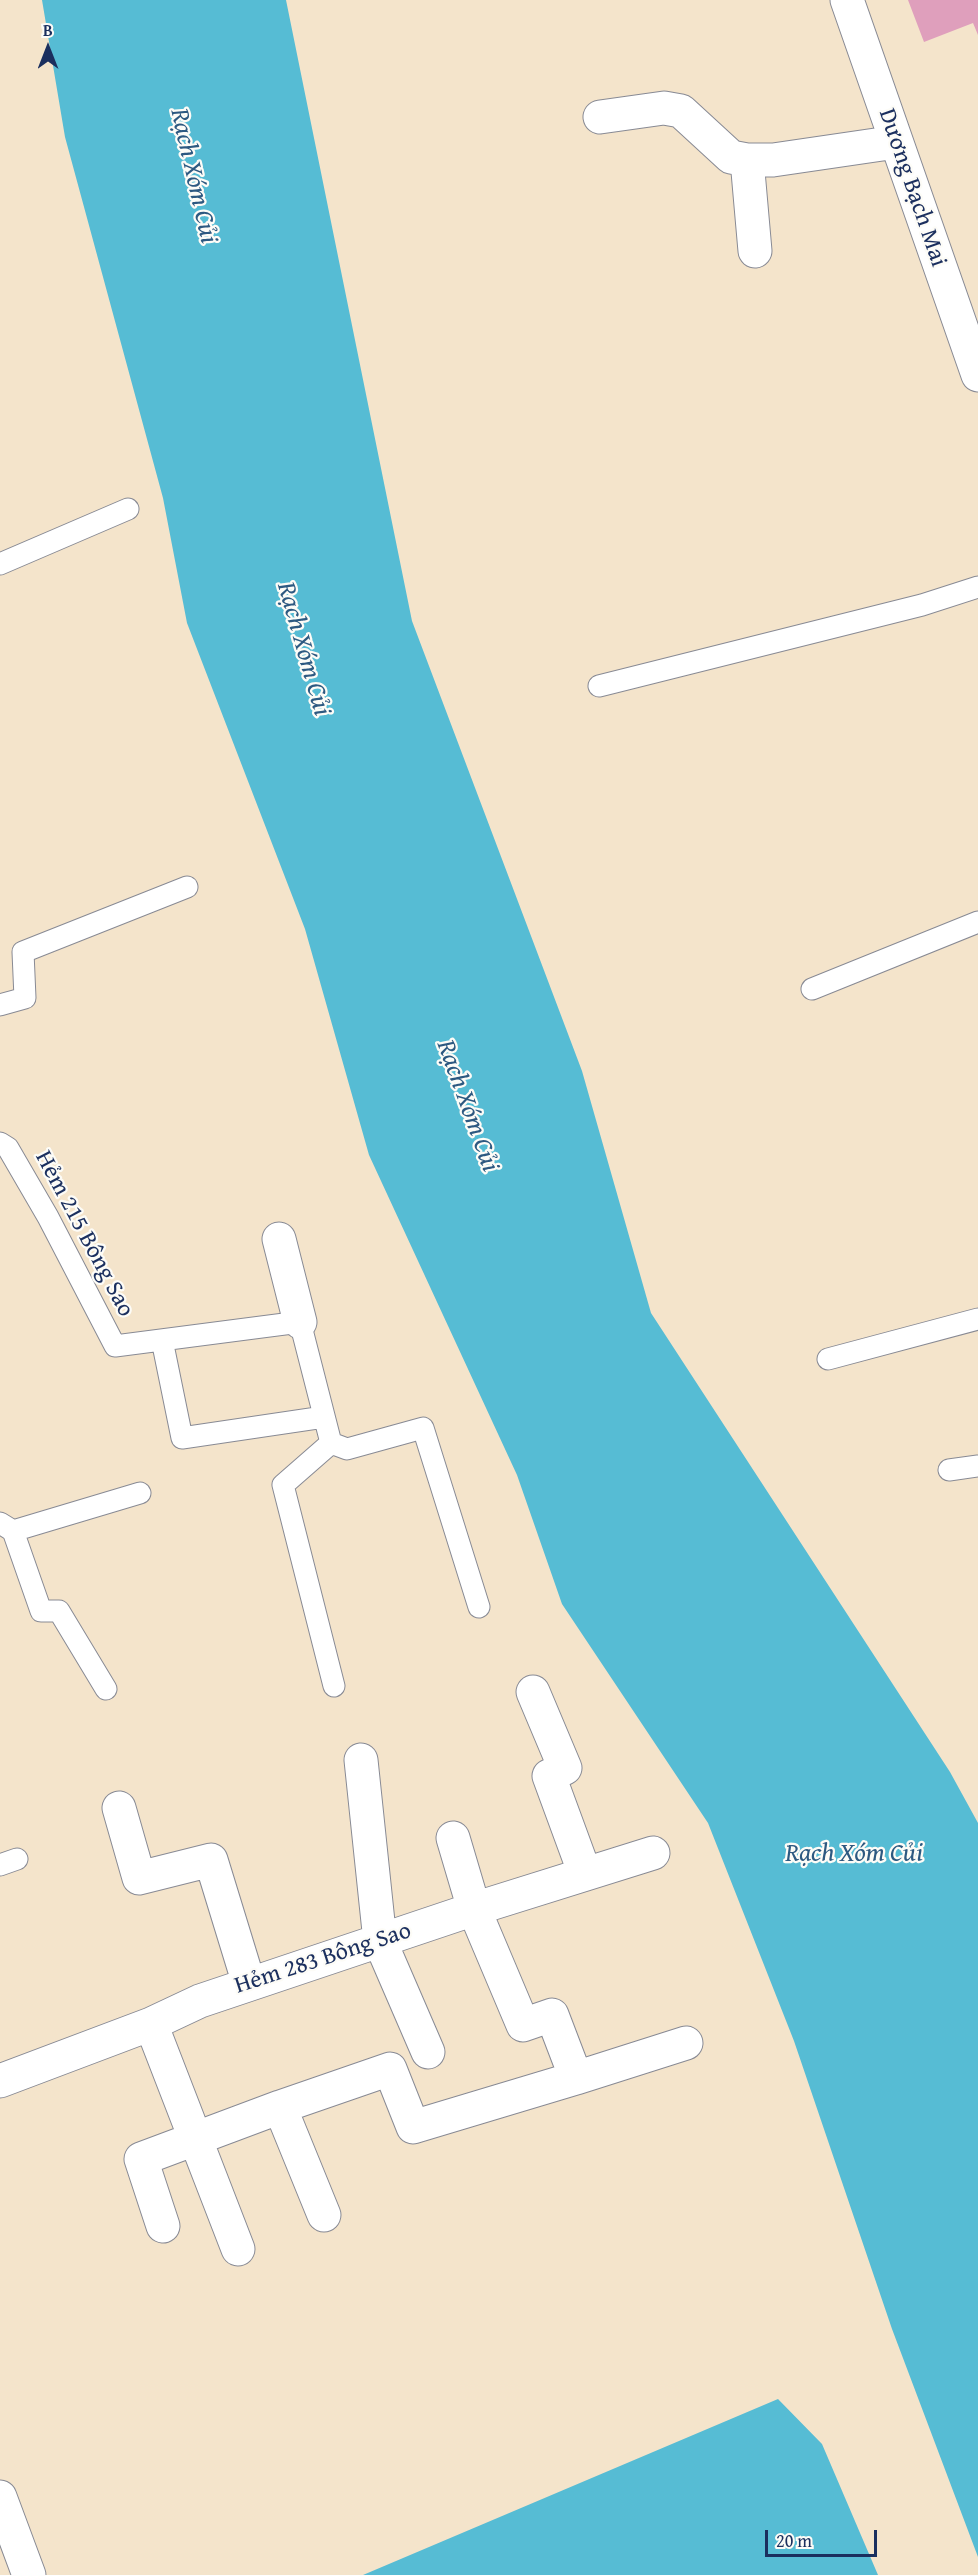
<!DOCTYPE html>
<meta charset="utf-8">
<style>
body{margin:0}
#map{position:relative;width:978px;height:2575px;overflow:hidden;background:#f4e4cb;font-family:"Gentium Book Plus",serif}
canvas{display:block}
.north{position:absolute;left:18px;top:18px;width:60px;height:60px;-webkit-text-stroke:4px #fdfcf7;paint-order:stroke;rotate:0deg;font-size:16px;font-weight:700;line-height:24px;text-align:center;color:#1b2f5e}
.north::after{content:'';display:block;margin:auto;width:21px;height:27px;background:#1b2f5e;clip-path:polygon(50% 0,100% 100%,50% 72%,0 100%)}
.scale{position:absolute;left:765px;top:2530px;width:112px;height:27px;box-sizing:border-box;border:3px solid #1b2f5e;border-top:0;padding-left:8px;font-size:18px;line-height:21px;white-space:nowrap;color:#1b2f5e;-webkit-text-stroke:4px #fdfcf7;paint-order:stroke}
</style>
<div id="map">
<canvas width="978" height="2575"></canvas>
<div class="north">B</div>
<div class="scale">20 m</div>
</div>
<script>
const ctx = document.querySelector('canvas').getContext('2d');
ctx.lineJoin = 'round';
function paint(path, color) {
  ctx.fillStyle = color;
  ctx.fill(path, 'evenodd');
}
function shape(rows) {
  const path = new Path2D();
  for (const r of rows) {
    path.moveTo(r[0], r[1]);
    for (let i = 2; i < r.length; i += 2) path.lineTo(r[i], r[i + 1]);
  }
  return path;
}
function strokePath(path, color, width, dash) {
  ctx.strokeStyle = color;
  ctx.lineWidth = width;
  ctx.lineCap = dash ? 'butt' : 'round';
  ctx.setLineDash(dash || []);
  ctx.stroke(path);
}
function drawText(font, color, halo, rows, align = 'center') {
  ctx.font = font + ' "Gentium Book Plus",serif';
  ctx.lineWidth = 4.5;
  ctx.setLineDash([]);
  ctx.textBaseline = 'middle';
  ctx.strokeStyle = halo;
  ctx.fillStyle = color;
  for (const [text, x, y, turn = 0] of rows) {
    ctx.save();
    ctx.translate(x, y);
    ctx.rotate((+turn || 0) * Math.PI / 180);
    ctx.textAlign = isNaN(turn) ? turn : align;
    if (halo) ctx.strokeText(text, 0, 0);
    ctx.fillText(text, 0, 0);
    ctx.restore();
  }
}
const water = shape([
 [42,0,286,0,412,621,582,1071,651,1313,950,1772,978,1823,978,2557,892,2329,794,2041,708,1823,562,1604,517,1475,369,1155,305,929,187,623,163,498,65,137],
 [778,2399,822,2444,878,2575,363,2575]
]);
const building = shape([
 [908,0,978,0,978,35,973,23,924,42]
]);
const service = shape([
 [0,564,128,509],
 [599,686,922,605,978,587],
 [812,989,978,922],
 [0,1005,25,998,23,952,187,887],
 [0,1143,8,1148,48,1217,115,1346,300,1322,331,1443,283,1485,334,1686],
 [162,1340,182,1438,324,1417],
 [828,1359,978,1319],
 [331,1443,347,1449,423,1428,479,1607],
 [949,1470,978,1466],
 [0,1523,13,1531,140,1493],
 [13,1531,41,1611,59,1611,106,1689],
 [0,1865,17,1859]
]);
const minor = shape([
 [847,0,978,375],
 [600,117,664,108,681,111,731,157,747,160,773,160,896,142],
 [747,160,755,251],
 [279,1239,300,1322],
 [533,1692,565,1768,549,1776,585,1874],
 [361,1760,380,1941,428,2052],
 [119,1808,139,1878,211,1860,249,1984],
 [151,2024,238,2249],
 [576,2078,686,2043],
 [0,2081,151,2024,200,2001,474,1909,653,1853],
 [280,2107,390,2069,413,2127,576,2078,552,2015,523,2025,474,1909,453,1838],
 [163,2226,141,2159,280,2107,324,2215]
]);
const tertiary = shape([
 [0,2497,29,2575]
]);
const streetNames = [
 ["Dương Bạch Mai",912,188,71],
 ["Hẻm 215 Bông Sao",84,1234,62],
 ["Hẻm 283 Bông Sao",323,1959,-18]
];
const waterNames = [
 ["Rạch Xóm Củi",193,176,77],
 ["Rạch Xóm Củi",303,649,74],
 ["Rạch Xóm Củi",467,1106,70],
 ["Rạch Xóm Củi",854,1854]
];
paint(water, '#56bcd4');
paint(building, '#df9fbc');
strokePath(service, '#888a94', 23);
strokePath(minor, '#888a94', 35);
strokePath(tertiary, '#888a94', 35);
strokePath(service, '#fff', 21);
strokePath(minor, '#fff', 33);
strokePath(tertiary, '#fff', 33);
drawText('24px', '#1b2f5e', '#fdfcf7', streetNames);
drawText('italic 26px', '#2d5981', '#fdfcf7', waterNames);
</script>
